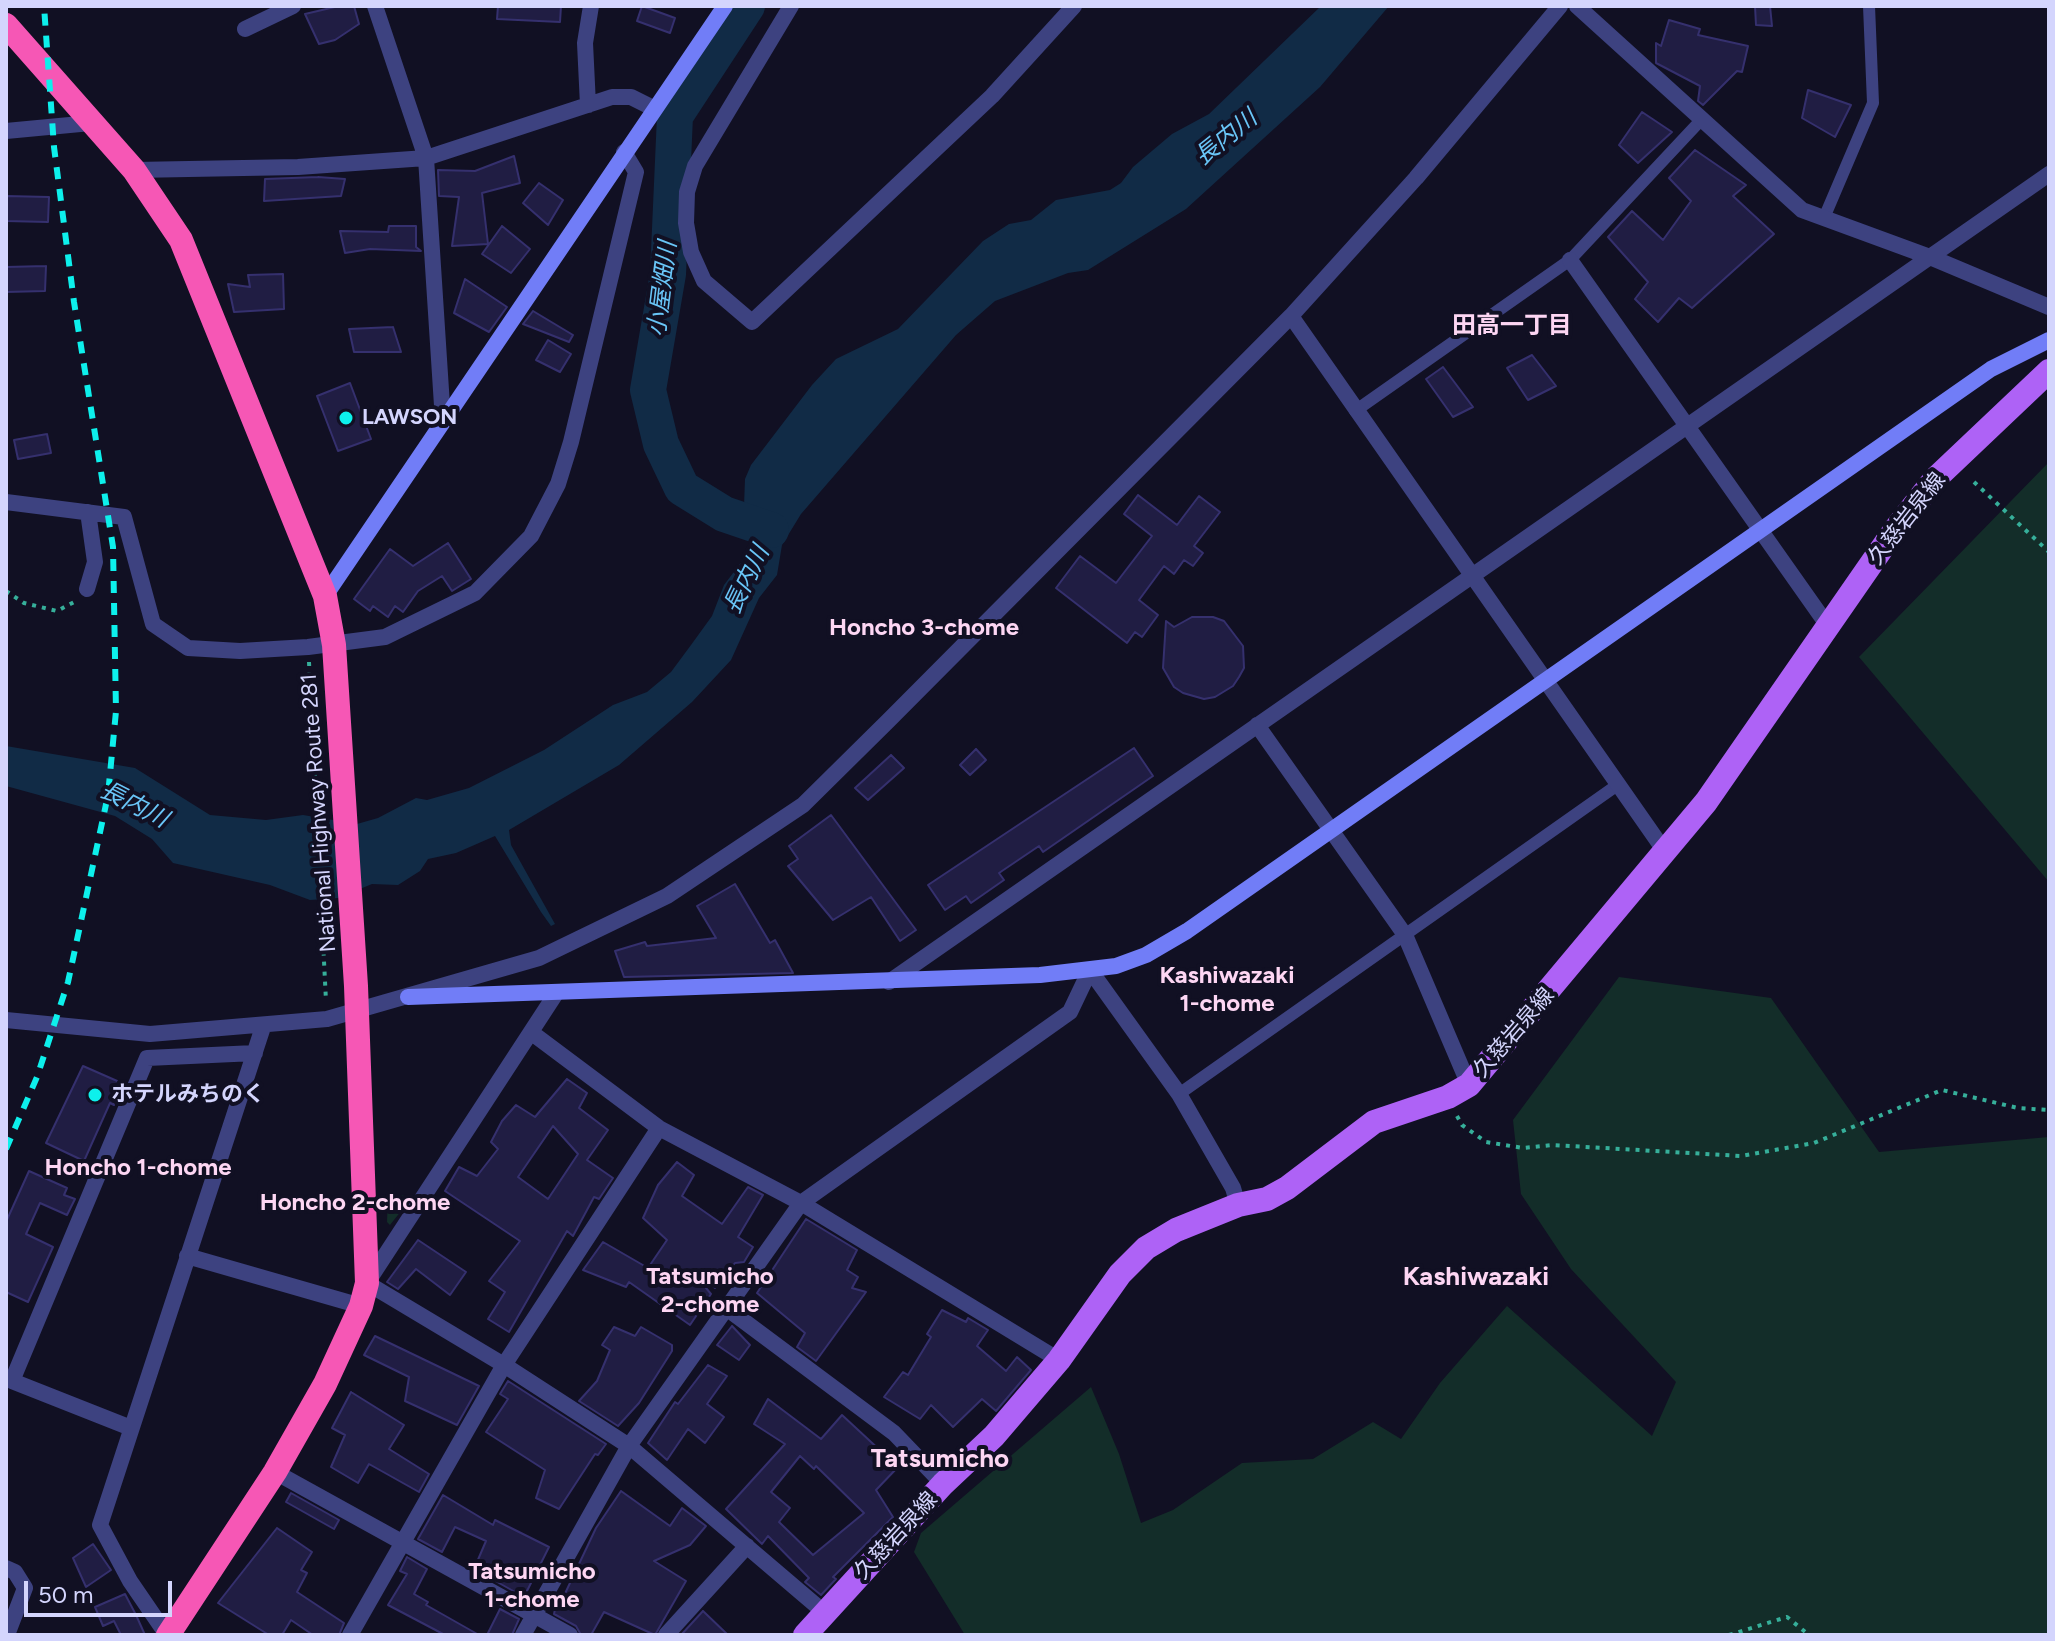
<!DOCTYPE html>
<meta charset="utf-8">
<style>
body{margin:0}
#map{position:relative;width:2055px;height:1641px;overflow:hidden;background:#111023;font-family:Figtree,sans-serif}
canvas{display:block}
.frame{position:absolute;inset:0;border:8px solid #d4d5fd;pointer-events:none}
.scale{position:absolute;left:24px;top:1581px;width:148px;height:36px;box-sizing:border-box;border:4px solid #d4d5fd;border-top:0;padding-left:10px;font-size:24px;line-height:28px;white-space:nowrap;color:#d4d5fd;-webkit-text-stroke:6px #111023;paint-order:stroke}
</style>
<div id="map">
<canvas width="2055" height="1641"></canvas>
<div class="frame"></div>
<div class="scale">50 m</div>
</div>
<script>
const ctx = document.querySelector('canvas').getContext('2d');
ctx.lineJoin = 'round';
function paint(path, color) {
  ctx.fillStyle = color;
  ctx.fill(path, 'evenodd');
}
function shape(rows) {
  const path = new Path2D();
  for (const r of rows) {
    path.moveTo(r[0], r[1]);
    for (let i = 2; i < r.length; i += 2) path.lineTo(r[i], r[i + 1]);
  }
  return path;
}
function strokePath(path, color, width, dash) {
  ctx.strokeStyle = color;
  ctx.lineWidth = width;
  ctx.lineCap = dash ? 'butt' : 'round';
  ctx.setLineDash(dash || []);
  ctx.stroke(path);
}
function drawText(font, color, halo, rows, align = 'center') {
  ctx.font = font + ' Figtree,"Noto Sans JP",sans-serif';
  ctx.lineWidth = 8;
  ctx.setLineDash([]);
  ctx.textBaseline = 'middle';
  ctx.strokeStyle = halo;
  ctx.fillStyle = color;
  for (const [text, x, y, turn = 0] of rows) {
    ctx.save();
    ctx.translate(x, y);
    ctx.rotate((+turn || 0) * Math.PI / 180);
    ctx.textAlign = isNaN(turn) ? turn : align;
    if (halo) ctx.strokeText(text, 0, 0);
    ctx.fillText(text, 0, 0);
    ctx.restore();
  }
}
const green = shape([
 [2049,462,2049,882,1859,657],
 [1619,977,1771,998,1879,1152,2049,1137,2049,1635,965,1635,914,1552,921,1533,1091,1387,1119,1454,1141,1523,1173,1510,1242,1463,1313,1459,1373,1422,1401,1439,1440,1383,1507,1306,1652,1436,1676,1382,1571,1269,1521,1194,1513,1120],
 [388,1195,413,1196,390,1225,387,1222]
]);
const water = shape([
 [1321,6,1389,6,1320,87,1186,209,1088,270,1068,273,995,301,956,335,801,514,782,545,777,575,759,598,731,660,692,702,619,765,509,830,511,845,555,924,551,926,541,912,495,836,456,853,428,859,420,871,398,885,372,884,338,898,310,900,270,885,173,863,152,839,115,816,6,786,6,746,135,768,210,815,266,820,303,815,357,824,378,818,416,798,427,800,469,788,544,750,613,705,647,692,671,672,691,645,712,616,724,585,749,552,752,536,744,506,745,479,751,465,812,385,836,359,898,329,983,241,1009,224,1031,220,1056,200,1110,190,1121,183,1133,167,1172,134,1209,114]
]);
const river = shape([
 [747,6,675,116,668,274,648,390,661,444,682,488,724,514,771,530]
]);
const building = shape([
 [339,6,354,6,359,24,335,40,319,44,305,14,339,6],
 [498,6,561,6,560,22,497,19,498,6],
 [642,6,675,18,670,33,637,21,642,6],
 [1755,6,1770,6,1772,26,1756,25,1755,6],
 [1669,20,1700,29,1698,35,1748,46,1742,72,1737,71,1703,105,1698,101,1700,86,1656,63,1656,43,1661,46,1669,20],
 [1808,90,1851,105,1835,137,1802,118,1808,90],
 [1642,112,1672,132,1638,163,1619,145,1642,112],
 [1695,150,1746,185,1733,196,1774,234,1692,308,1679,298,1658,322,1635,299,1648,282,1608,237,1632,211,1663,240,1691,201,1669,178,1695,150],
 [514,156,520,183,482,193,488,244,452,246,459,197,439,196,438,170,475,171,514,156],
 [318,177,345,179,341,196,264,201,265,179,318,177],
 [539,183,563,200,548,225,523,203,539,183],
 [6,196,49,197,48,222,6,221,6,196],
 [389,226,416,226,416,247,421,251,370,249,345,253,340,231,388,232,389,226],
 [502,226,530,249,511,273,482,254,502,226],
 [46,266,45,291,6,292,6,267,46,266],
 [283,274,284,309,234,312,228,284,250,287,248,275,283,274],
 [465,279,507,307,489,332,454,313,465,279],
 [533,311,573,335,569,342,523,324,533,311],
 [393,327,401,352,354,352,349,329,393,327],
 [548,340,571,354,560,372,536,360,548,340],
 [1532,355,1556,386,1528,400,1507,368,1532,355],
 [1443,367,1473,407,1453,417,1426,379,1443,367],
 [350,383,371,439,338,451,317,396,350,383],
 [47,434,51,453,18,459,14,440,47,434],
 [1138,495,1177,525,1199,496,1220,512,1194,546,1203,553,1193,566,1184,560,1174,574,1164,566,1139,600,1158,615,1142,637,1135,632,1127,643,1056,588,1080,556,1116,583,1152,536,1124,514,1138,495],
 [448,543,471,579,452,591,442,576,418,591,403,612,395,606,388,617,373,606,370,611,354,599,390,549,413,566,448,543],
 [1192,617,1213,617,1224,621,1243,646,1244,668,1239,677,1233,686,1215,697,1204,699,1183,693,1174,687,1163,668,1166,621,1174,627,1192,617],
 [1134,748,1153,776,1043,852,1039,846,999,873,1004,880,971,903,966,896,945,910,928,885,1134,748],
 [976,749,986,760,970,775,960,765,976,749],
 [891,755,904,768,868,800,855,788,891,755],
 [831,815,916,930,900,941,871,897,833,920,788,866,798,859,789,846,831,815],
 [735,884,770,943,775,940,793,973,624,977,615,951,645,942,647,946,716,938,697,906,735,884],
 [83,1066,124,1084,114,1105,110,1103,84,1161,46,1143,83,1066],
 [567,1079,587,1093,579,1108,608,1130,587,1160,613,1178,599,1199,594,1197,573,1236,567,1231,509,1332,488,1319,505,1292,489,1281,520,1241,445,1191,459,1167,477,1176,498,1149,491,1142,502,1121,516,1105,535,1117,567,1079],
 [553,1126,578,1154,548,1199,518,1177,553,1126],
 [677,1162,694,1175,682,1196,722,1224,748,1187,763,1195,738,1237,753,1247,744,1262,735,1263,715,1288,704,1280,701,1282,711,1294,690,1325,629,1282,626,1287,583,1270,603,1242,648,1268,667,1240,643,1218,658,1185,677,1162],
 [29,1171,67,1188,64,1195,75,1199,67,1215,40,1203,26,1234,53,1247,28,1302,6,1292,6,1222,29,1171],
 [806,1219,857,1250,847,1270,858,1277,852,1288,866,1292,816,1361,797,1347,805,1333,757,1293,806,1219],
 [418,1240,466,1272,450,1295,416,1269,398,1289,387,1282,418,1240],
 [942,1310,966,1322,968,1318,988,1330,977,1346,1006,1371,1017,1357,1031,1370,996,1411,982,1399,953,1427,931,1405,920,1419,884,1397,903,1372,908,1375,931,1337,927,1334,942,1310],
 [732,1326,750,1345,739,1360,717,1345,732,1326],
 [614,1327,635,1336,641,1327,672,1345,672,1351,639,1403,618,1426,579,1401,597,1381,610,1350,602,1345,614,1327],
 [375,1336,479,1386,457,1425,405,1401,409,1377,364,1355,375,1336],
 [708,1365,727,1376,707,1404,724,1417,705,1443,688,1429,667,1460,648,1443,675,1402,678,1404,708,1365],
 [508,1381,606,1444,598,1455,595,1454,559,1509,536,1498,545,1470,486,1432,508,1399,500,1394,508,1381],
 [351,1392,404,1425,389,1449,429,1474,419,1492,369,1464,358,1483,331,1467,345,1435,332,1428,351,1392],
 [768,1399,821,1439,842,1415,898,1467,876,1490,893,1517,833,1577,836,1579,821,1595,805,1582,809,1578,768,1536,762,1544,726,1509,785,1444,754,1424,768,1399],
 [800,1456,814,1469,816,1466,864,1513,813,1555,779,1522,790,1508,771,1492,800,1456],
 [621,1491,670,1526,682,1508,706,1526,690,1545,654,1561,686,1581,655,1635,604,1612,591,1635,581,1635,576,1626,554,1614,557,1600,561,1602,596,1528,621,1491],
 [291,1493,339,1520,334,1529,286,1502,291,1493],
 [443,1495,493,1525,495,1520,549,1547,524,1597,474,1569,486,1541,455,1527,442,1552,418,1539,443,1495],
 [277,1528,312,1552,301,1570,307,1573,297,1592,344,1623,339,1635,313,1635,291,1620,282,1635,269,1635,218,1603,277,1528],
 [93,1544,111,1570,86,1587,73,1558,93,1544],
 [407,1557,427,1569,414,1594,428,1602,426,1605,479,1635,445,1635,388,1605,407,1574,400,1571,407,1557],
 [125,1594,136,1615,145,1635,121,1635,114,1621,103,1626,95,1607,125,1594],
 [500,1609,519,1619,512,1635,487,1635,500,1609],
 [703,1611,728,1635,681,1635,703,1611]
]);
const path = shape([
 [1974,482,2049,552],
 [6,591,24,603,57,611,76,601],
 [309,662,326,1001],
 [1457,1116,1462,1125,1486,1142,1523,1148,1553,1145,1741,1156,1814,1143,1942,1090,2018,1108,2049,1110],
 [1729,1635,1787,1617,1809,1635]
]);
const lane = shape([
 [1824,218,1873,103,1869,6],
 [1355,411,1570,260,1702,119],
 [1179,1094,1616,786]
]);
const street = shape([
 [375,6,426,158,443,421],
 [791,6,695,166,687,192,686,223,691,252,704,281,752,322,992,96,1074,6],
 [1577,6,1802,210,1930,257,2049,307],
 [245,29,293,6],
 [588,105,585,43,591,6],
 [6,131,91,123],
 [134,170,298,167,426,158,612,97,631,97,653,108],
 [1570,260,1828,626],
 [1291,316,1666,853],
 [6,502,124,517,153,624,188,648,240,651,308,647,385,637,475,593,531,536,558,484,571,442,636,172,624,152],
 [87,589,95,562,88,512],
 [1257,725,1405,935,1469,1085],
 [1090,970,1179,1094,1233,1188,1238,1205],
 [889,982,2049,174],
 [555,995,367,1283,504,1365,629,1446,825,1613],
 [6,1020,150,1034,327,1019,539,958,667,896,803,805,888,721,1291,316,1416,178,1560,6],
 [532,1033,659,1128,801,1203,1059,1360],
 [187,1256,361,1306],
 [725,1307,894,1433,943,1484],
 [131,1428,12,1381,147,1058,255,1053],
 [275,1472,570,1635],
 [6,1568,15,1572,25,1588,7,1635],
 [167,1635,130,1581,100,1525,263,1027],
 [350,1635,504,1365,659,1128],
 [523,1635,629,1446,801,1203,1070,1012,1090,970],
 [666,1635,747,1546]
]);
const secondary = shape([
 [325,596,725,6],
 [408,997,1040,975,1116,966,1146,955,1187,931,1991,369,2049,340]
]);
const primary = shape([
 [805,1635,943,1484,994,1436,1059,1360,1120,1274,1146,1248,1176,1230,1238,1205,1267,1199,1287,1188,1374,1122,1448,1097,1469,1085,1706,802,1894,531,1934,480,2049,371]
]);
const highway = shape([
 [6,25,134,170,181,240,325,596,334,645,356,986,367,1283,361,1306,325,1384,275,1472,168,1635]
]);
const rail = shape([
 [6,1149,37,1077,68,982,108,795,116,711,113,547,74,302,54,147,44,6]
]);
const markers = [
 [346,418,8,"#0df0ec"],
 [95,1095,8,"#0df0ec"]
];
const poiNames = [
 ["LAWSON",362,418],
 ["ホテルみちのく",111,1095]
];
const streetNames = [
 ["久慈岩泉線",1907,519,-52],
 ["National Highway Route 281",319,813,-94],
 ["久慈岩泉線",1514,1033,-49],
 ["久慈岩泉線",896,1536,-47]
];
const waterNames = [
 ["長内川",1226,138,-39],
 ["小屋畑川",663,289,-83],
 ["長内川",747,580,-64],
 ["長内川",134,805,27]
];
const neighbourhoodNames = [
 ["田高一丁目",1512,326],
 ["Honcho 3-chome",924,628],
 ["Kashiwazaki",1227,976],
 ["1-chome",1227,1004],
 ["Honcho 1-chome",138,1168],
 ["Honcho 2-chome",355,1203],
 ["Tatsumicho",710,1277],
 ["2-chome",710,1305],
 ["Tatsumicho",532,1572],
 ["1-chome",532,1600]
];
const quarterNames = [
 ["Kashiwazaki",1476,1277],
 ["Tatsumicho",940,1459]
];
paint(green, '#132d29');
paint(water, '#112b46');
strokePath(river, '#112b46', 36);
paint(building, '#201d43');
strokePath(building, '#35306e', 2);
strokePath(path, '#36af9a', 4, [4, 6]);
strokePath(lane, '#3d4280', 12);
strokePath(street, '#3d4280', 16);
strokePath(secondary, '#717df7', 16);
strokePath(primary, '#ae62f6', 24);
strokePath(highway, '#f657b5', 24);
strokePath(rail, '#0df0ec', 6, [12, 10]);
for (const [x, y, r, color] of markers) {
  const dot = new Path2D();
  dot.arc(x, y, r, 0, 2 * Math.PI);
  ctx.fillStyle = color;
  ctx.fill(dot);
  strokePath(dot, '#111023', 3);
}
drawText('bold 22px', '#d4d5fd', '#111023', poiNames, 'left');
drawText('22px', '#d4d5fd', '#111023', streetNames);
drawText('italic 24px', '#69c5f7', '#111023', waterNames);
drawText('bold 24px', '#fdd6f3', '#111023', neighbourhoodNames);
drawText('bold 26px', '#fdd6f3', '#111023', quarterNames);
</script>
